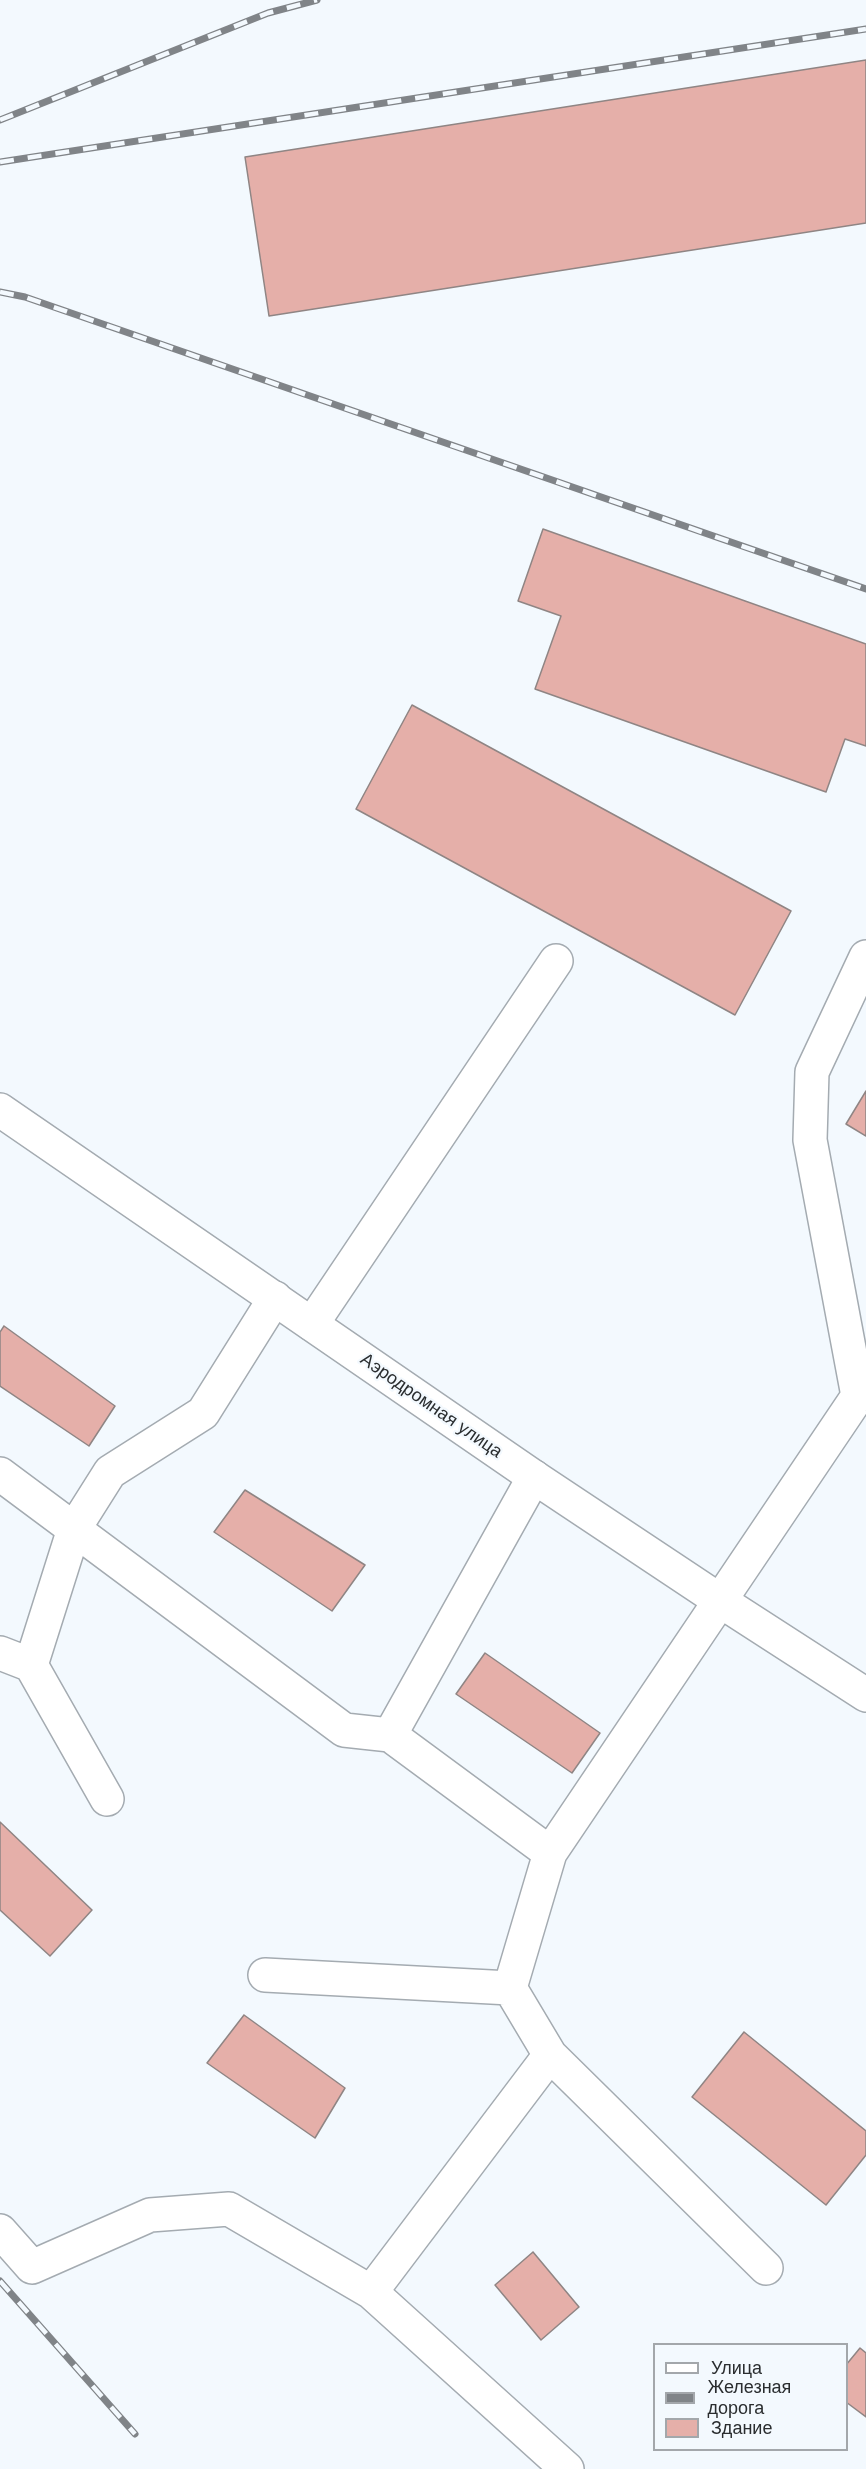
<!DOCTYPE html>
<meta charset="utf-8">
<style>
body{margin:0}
#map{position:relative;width:866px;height:2469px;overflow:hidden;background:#f3f9fe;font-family:Arial,sans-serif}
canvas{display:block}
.legend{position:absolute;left:653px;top:2343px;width:195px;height:108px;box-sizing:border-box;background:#f3f9fe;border:2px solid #a3a7ab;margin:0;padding:8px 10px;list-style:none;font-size:18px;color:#2a2d2f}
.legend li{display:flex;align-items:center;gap:12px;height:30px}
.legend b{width:30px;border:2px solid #a3a7ab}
</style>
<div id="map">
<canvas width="866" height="2469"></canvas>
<ul class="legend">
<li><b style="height:8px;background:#fff"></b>Улица</li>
<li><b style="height:8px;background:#808488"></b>Железная дорога</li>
<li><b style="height:16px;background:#e5afa9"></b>Здание</li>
</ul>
</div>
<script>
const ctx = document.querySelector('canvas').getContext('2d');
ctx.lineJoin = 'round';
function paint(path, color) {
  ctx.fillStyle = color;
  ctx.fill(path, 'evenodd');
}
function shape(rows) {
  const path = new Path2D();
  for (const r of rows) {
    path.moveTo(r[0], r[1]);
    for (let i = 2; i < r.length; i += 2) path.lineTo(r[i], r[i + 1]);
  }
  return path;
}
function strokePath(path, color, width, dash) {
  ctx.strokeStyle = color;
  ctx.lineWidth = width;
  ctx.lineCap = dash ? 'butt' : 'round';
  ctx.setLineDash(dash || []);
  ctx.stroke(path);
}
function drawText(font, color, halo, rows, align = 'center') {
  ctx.font = font + ' Arial,sans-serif';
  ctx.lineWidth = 4.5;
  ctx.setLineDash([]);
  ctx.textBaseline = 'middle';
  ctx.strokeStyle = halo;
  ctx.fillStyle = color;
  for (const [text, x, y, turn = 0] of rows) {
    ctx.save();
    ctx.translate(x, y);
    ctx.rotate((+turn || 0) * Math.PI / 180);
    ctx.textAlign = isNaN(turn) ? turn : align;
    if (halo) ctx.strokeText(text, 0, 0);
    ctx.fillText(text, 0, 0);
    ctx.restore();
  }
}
const building = shape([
 [866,60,866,223,269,316,245,157,866,60],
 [543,529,866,644,866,746,845,739,826,792,535,689,561,616,518,601,543,529],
 [412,705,791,911,735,1015,356,809,412,705],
 [866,1091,866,1136,846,1124,866,1091],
 [4,1326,115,1406,89,1446,0,1386,0,1332,4,1326],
 [245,1490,365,1565,332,1611,214,1532,245,1490],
 [485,1653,600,1733,572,1773,456,1694,485,1653],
 [0,1822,92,1910,50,1956,0,1910,0,1822],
 [244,2015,345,2088,315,2138,207,2063,244,2015],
 [744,2032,866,2131,866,2155,826,2205,692,2097,744,2032],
 [533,2252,579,2307,541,2340,495,2285,533,2252],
 [860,2348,866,2353,866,2417,846,2402,846,2365,860,2348]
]);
const minor = shape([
 [312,1324,556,961],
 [858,1396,810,1140,812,1072,866,957],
 [0,1474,344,1730,390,1735,534,1477],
 [0,1653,31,1665],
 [390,1735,550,1853],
 [107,1799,31,1665,74,1529,110,1472,203,1413,275,1298],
 [265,1975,510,1988],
 [550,2055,766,2268],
 [0,2231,32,2267,150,2215,229,2209,371,2292],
 [567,2469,371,2292,550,2055,510,1988,550,1853,858,1396,866,1390]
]);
const major = shape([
 [0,1110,534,1477,719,1600,866,1695]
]);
const rail = shape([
 [0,120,268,13,317,0],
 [0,162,866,29],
 [0,292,25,297,866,589],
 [0,2281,135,2434]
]);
const streetNames = [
 ["Аэродромная улица",431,1406,35]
];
paint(building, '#e5afa9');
strokePath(building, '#8f8584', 1.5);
strokePath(minor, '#a4abb1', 36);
strokePath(major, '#a4abb1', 36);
strokePath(minor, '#fff', 33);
strokePath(major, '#fff', 33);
strokePath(rail, '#808488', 7);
strokePath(rail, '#f3f9fe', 4.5, [14]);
drawText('18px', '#2a2d2f', '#f3f9fe', streetNames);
</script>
